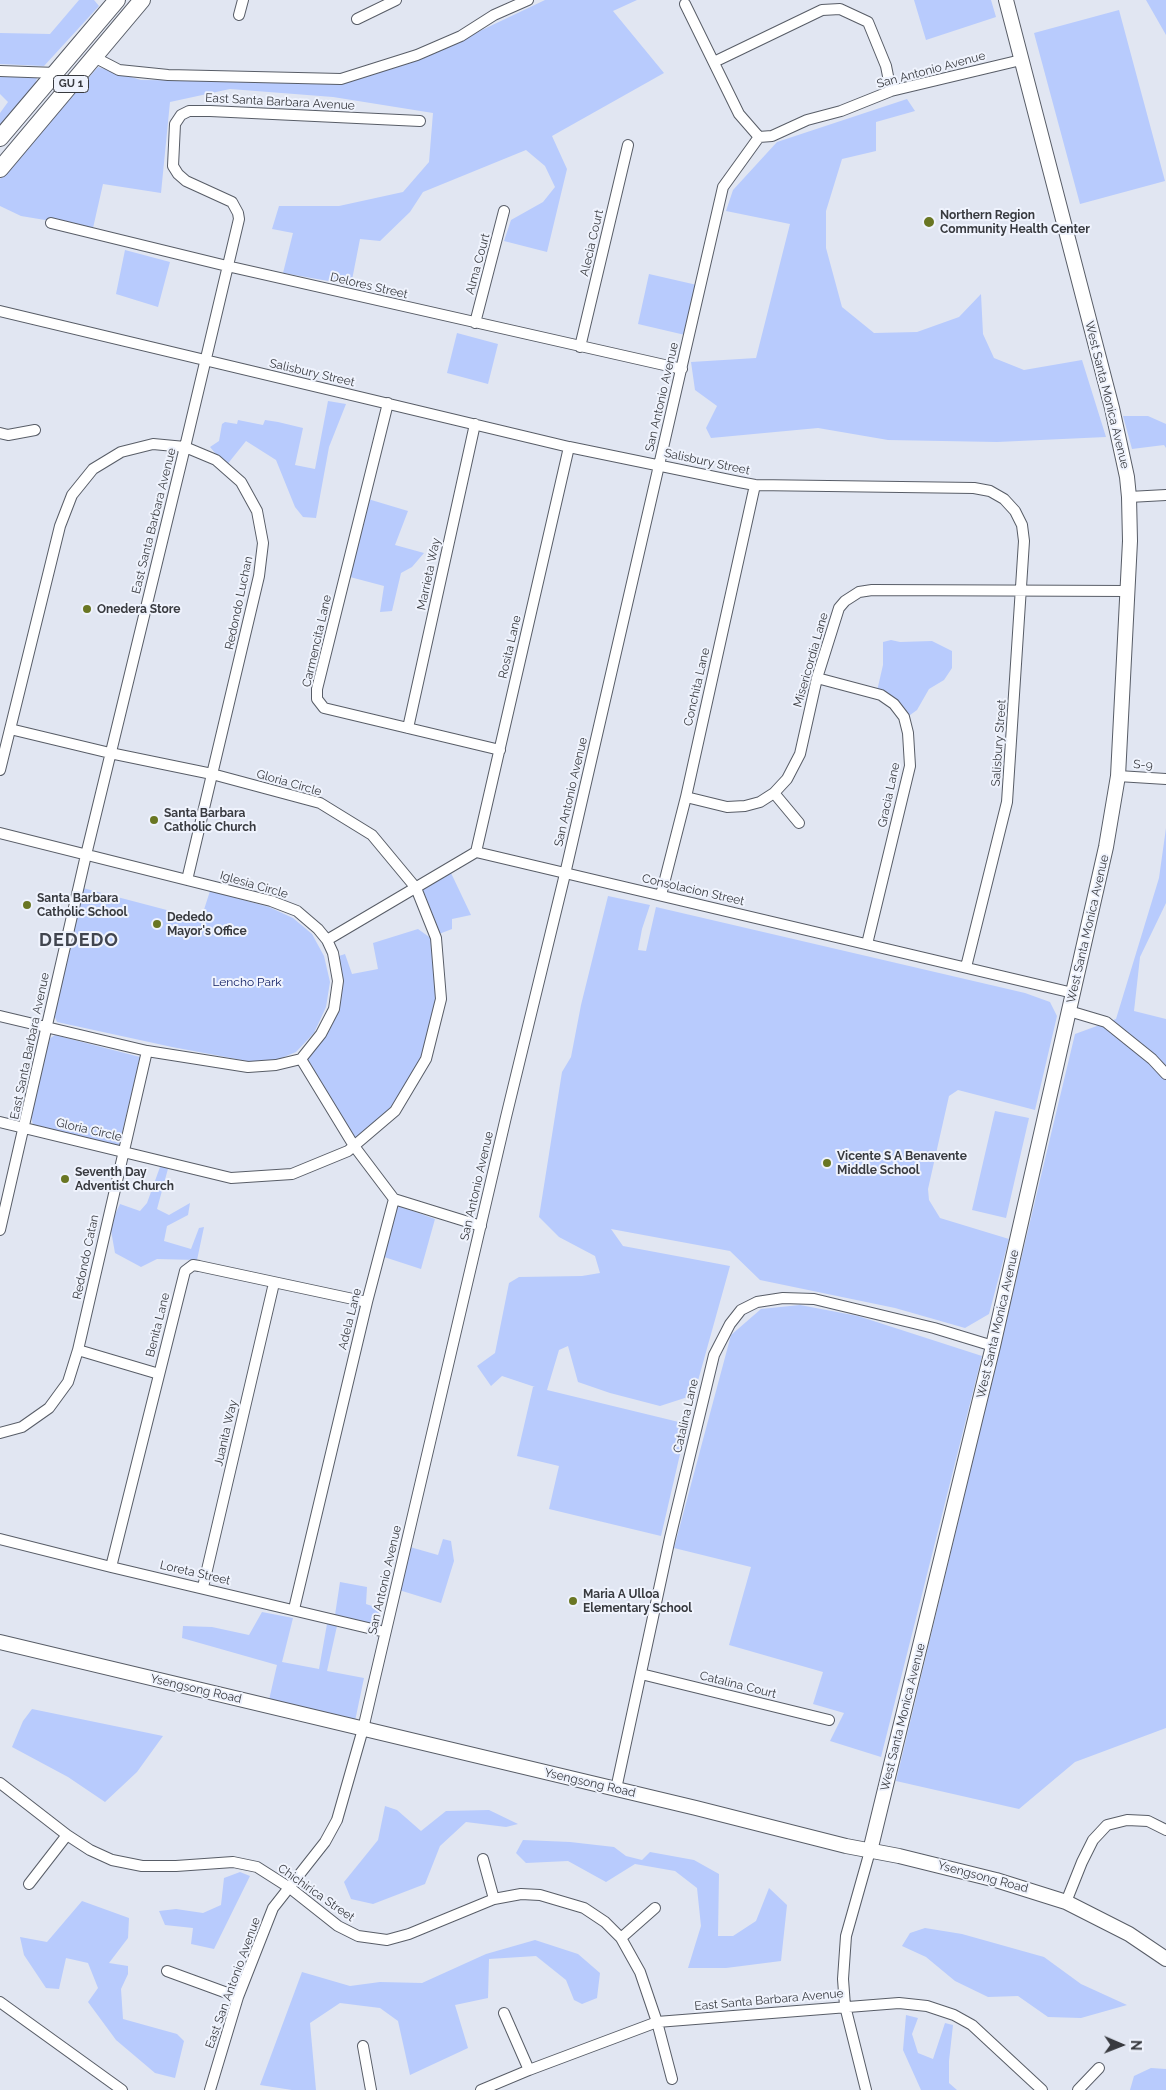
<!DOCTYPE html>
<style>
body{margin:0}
#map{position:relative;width:1166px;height:2090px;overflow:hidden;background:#e1e6f2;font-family:Raleway,sans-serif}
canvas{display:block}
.north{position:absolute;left:1096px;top:2020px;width:50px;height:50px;-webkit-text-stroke:4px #eff3fd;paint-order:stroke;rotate:91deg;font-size:14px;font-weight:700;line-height:20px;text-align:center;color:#383a3f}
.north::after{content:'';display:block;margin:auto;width:18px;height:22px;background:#383a3f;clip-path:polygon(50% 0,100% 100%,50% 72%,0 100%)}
</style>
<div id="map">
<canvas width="1166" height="2090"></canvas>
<div class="north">N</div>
</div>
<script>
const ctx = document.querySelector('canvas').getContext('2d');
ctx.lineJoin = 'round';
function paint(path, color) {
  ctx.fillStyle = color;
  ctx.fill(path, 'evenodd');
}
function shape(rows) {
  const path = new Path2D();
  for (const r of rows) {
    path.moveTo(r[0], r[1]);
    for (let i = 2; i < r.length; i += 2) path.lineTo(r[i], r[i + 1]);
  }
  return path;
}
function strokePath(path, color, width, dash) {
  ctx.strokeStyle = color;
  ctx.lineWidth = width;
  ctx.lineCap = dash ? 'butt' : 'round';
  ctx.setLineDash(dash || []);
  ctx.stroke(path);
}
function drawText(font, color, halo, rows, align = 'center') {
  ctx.font = font + ' Raleway,sans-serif';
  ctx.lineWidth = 4;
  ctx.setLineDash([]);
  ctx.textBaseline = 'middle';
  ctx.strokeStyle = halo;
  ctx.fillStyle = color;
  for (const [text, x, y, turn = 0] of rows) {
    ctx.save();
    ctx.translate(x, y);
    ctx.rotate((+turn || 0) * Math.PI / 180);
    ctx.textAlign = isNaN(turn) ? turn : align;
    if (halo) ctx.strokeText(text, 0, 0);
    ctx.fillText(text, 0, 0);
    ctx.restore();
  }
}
const green = shape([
 [79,0,94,0,99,6,44,66,0,64,0,33,50,34],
 [545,0,637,0,613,11,664,73,552,136,567,169,547,252,504,241,511,220,543,202,555,187,545,166,526,150,423,192,410,212,380,241,360,239,351,285,283,273,293,233,272,229,279,206,339,206,403,192,429,162,433,113,333,97,230,89,170,102,161,193,103,184,93,228,21,216,0,206,0,179,98,67,141,80,342,82,421,59],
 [914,0,991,0,996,17,926,40],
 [1146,0,1166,0,1166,35],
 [1119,10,1165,181,1080,204,1034,33],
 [0,76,37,78,34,88,0,130,0,113,8,102,0,94],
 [907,99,915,111,876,122,876,151,842,159,826,211,826,248,842,307,874,333,917,332,959,317,981,294,983,334,994,358,1024,370,1082,360,1106,437,997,442,888,440,818,428,711,438,706,428,717,406,695,390,691,362,756,358,790,224,726,211,733,190,777,142],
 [125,250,170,262,158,307,116,294],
 [649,274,697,285,685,335,638,324],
 [457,333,498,344,488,384,447,373],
 [328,401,346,404,329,447,316,518,303,517,295,507,276,460,246,441,226,466,210,447,219,441,222,424,225,422,237,424,238,420,263,425,265,420,278,422,303,428,295,465,315,469],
 [1123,416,1148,416,1166,424,1166,448,1164,445,1132,449],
 [368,499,408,511,395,545,424,553,412,567,401,573,392,611,380,612,384,586,350,577],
 [891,640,900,642,932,641,952,651,952,668,944,680,929,689,917,710,906,718,877,691,883,665,883,642],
 [1166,828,1166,903,1140,957,1134,1011,1166,1019,1166,1728,1075,1762,1019,1809,896,1781,1075,1034,1116,1019,1159,878],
 [451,873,471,915,452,919,452,929,439,934,422,890],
 [83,888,201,919,210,891,269,907,293,918,312,934,324,956,330,982,326,1007,314,1033,296,1052,274,1061,247,1061,172,1047,57,1022,54,1015],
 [608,896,650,905,642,929,638,950,646,951,656,907,1025,993,1050,1002,1057,1016,1035,1110,958,1090,949,1096,928,1189,929,1200,940,1218,1009,1239,989,1314,965,1328,895,1308,760,1280,730,1251,611,1229,623,1246,730,1266,694,1395,660,1406,610,1393,578,1382,568,1346,559,1350,547,1390,687,1424,661,1536,549,1509,559,1466,517,1456,533,1387,535,1387,502,1376,491,1386,477,1366,495,1353,509,1283,519,1277,582,1276,600,1273,595,1256,559,1237,539,1217,562,1072,571,1057,581,1005],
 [418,929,432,939,438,1000,424,1057,393,1109,353,1141,303,1058,337,1010,336,957,345,954,352,974,378,969,373,943],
 [55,1035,140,1057,119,1146,33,1125,31,1115,49,1039],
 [995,1111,1029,1118,1006,1218,972,1210],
 [169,1165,157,1209,169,1215,190,1203,188,1215,167,1226,164,1241,191,1249,199,1228,204,1227,197,1260,157,1259,141,1267,115,1253,110,1225,120,1204,140,1211,147,1203,160,1167],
 [396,1205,435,1219,421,1269,381,1256],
 [800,1305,858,1316,982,1356,881,1757,830,1741,844,1713,813,1704,823,1672,729,1645,751,1567,674,1548,731,1335,761,1309],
 [443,1539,451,1541,454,1561,441,1603,399,1590,410,1547,438,1555],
 [340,1582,367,1587,366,1604,381,1609,378,1627,335,1615],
 [262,1612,293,1618,282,1662,319,1669,327,1624,337,1626,327,1671,364,1678,355,1721,269,1700,277,1665,182,1638,183,1626,212,1627,249,1635],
 [32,1709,163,1736,137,1772,105,1802,68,1777,12,1747,23,1721],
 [385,1806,397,1810,421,1831,446,1811,489,1810,518,1824,506,1827,466,1822,440,1846,425,1884,373,1904,351,1899,344,1882,378,1840],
 [523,1840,570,1842,614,1847,626,1856,642,1860,650,1852,694,1860,719,1874,718,1936,733,1936,756,1921,769,1888,787,1905,781,1961,726,1968,688,1968,701,1926,697,1888,675,1871,635,1864,606,1882,568,1861,526,1863,516,1853],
 [240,1872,250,1876,214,1949,191,1944,193,1928,165,1925,159,1911,176,1909,203,1913,221,1905,224,1878],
 [82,1901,129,1918,128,1938,109,1963,128,1966,128,1974,121,1989,123,2019,177,2034,184,2041,175,2078,155,2073,116,2040,88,2002,98,1988,88,1963,66,1958,59,1989,46,1988,24,1955,20,1937,47,1942],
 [925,1928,962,1934,1044,1957,1081,1984,1127,2005,1081,2018,1048,2017,1018,1996,988,1997,955,1981,926,1957,902,1946,910,1933],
 [535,1940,578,1954,600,1973,597,1998,582,2004,574,2000,566,1980,536,1956,489,1959,488,1998,455,2005,468,2048,410,2075,398,2021,380,2008,340,2003,310,2023,316,2090,292,2090,260,2085,302,1972,350,1986,380,1982,422,1983,486,1954],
 [906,2015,918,2018,912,2034,918,2053,933,2059,945,2023,953,2025,949,2061,949,2083,957,2090,921,2090,903,2050],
 [1151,2068,1166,2069,1166,2090,1130,2090,1134,2076]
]);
const street = shape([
 [685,4,739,114,759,137],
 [239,15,243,0],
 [357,19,396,0],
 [94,57,119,70,168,75,341,79,417,55,461,36,494,15,528,0],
 [714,62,822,10,840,9,868,22,886,66,891,91],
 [0,71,56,73],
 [51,223,227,266,682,369],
 [0,311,569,447,739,482,755,485,974,488,990,491,1004,499,1015,511,1022,525,1024,541,1007,802,966,967],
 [475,323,504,211],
 [580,347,628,145],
 [388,403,317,689,317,699,324,708,500,750],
 [0,433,8,435,35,430],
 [1129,497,1166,495],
 [817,678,881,695,894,704,904,717,908,733,910,766,867,944],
 [408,728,475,424],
 [0,770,60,526,72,495,93,469,121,452,153,444,185,447,216,460,241,482,257,511,263,543,259,576,187,880],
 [1118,776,1166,779],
 [774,793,799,823],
 [686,797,727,807,745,806,760,802,774,793,787,779,800,754,817,678,839,608,845,601,859,592,872,590,1128,591],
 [0,833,271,901,297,911,318,929,327,940,333,953,338,981,334,1009,321,1034,301,1059,276,1065,248,1067,147,1051,0,1016],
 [476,852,569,447],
 [661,895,686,797,755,485],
 [327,940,476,852,1073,993],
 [1069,1011,1106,1022,1152,1059,1166,1074],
 [0,1122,231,1178,292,1174,348,1151,395,1111,426,1059,441,999,436,938,416,888,372,835,320,803,212,774,110,753,10,729],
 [394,1199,481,1226],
 [0,1230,86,855,185,447,239,219,238,213,232,202,186,181,178,174,173,166,175,124,181,115,189,111,210,111,420,121],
 [78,1350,159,1374],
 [0,1433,22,1427,49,1408,68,1382,78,1350,147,1051],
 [0,1539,111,1567,385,1632],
 [111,1567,185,1271,193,1265,199,1266,367,1302],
 [203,1587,274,1283],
 [294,1609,367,1302,394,1199,354,1146,301,1059],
 [641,1674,829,1720],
 [0,1783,67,1835,90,1850,112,1860,142,1866,176,1866,233,1862,257,1867,290,1888,338,1926,358,1936,387,1940,409,1934,494,1899,521,1894,540,1895,584,1908,605,1922,621,1938,640,1972,657,2022,672,2079],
 [616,1789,670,1538,714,1355,730,1324,741,1310,757,1302,783,1298,814,1299,934,1328,993,1346],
 [483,1859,494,1899],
 [29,1884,67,1835],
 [1066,1902,1082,1862,1093,1840,1107,1825,1127,1820,1148,1821,1166,1830],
 [621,1938,655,1908],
 [167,1971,238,1997],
 [0,2002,122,2090],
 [504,2013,529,2070],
 [363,2046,371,2090],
 [210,2090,238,1997,273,1908,325,1842,337,1820,363,1729,506,1117,565,874,723,187,759,137,772,136,807,120,841,111,891,91,1021,60],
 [481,2090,529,2070,657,2022,899,2003,927,2006,954,2015,972,2025,1042,2090],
 [866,2090,845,2006,843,1979,846,1936,870,1851],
 [1078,2090,1099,2068]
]);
const secondary = shape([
 [0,1642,696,1808,846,1846,899,1856,996,1880,1066,1902,1129,1934,1166,1959],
 [870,1851,993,1346,1106,847,1118,776,1130,541,1129,497,1127,477,1112,408,1006,0]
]);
const primary = shape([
 [0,138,117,0],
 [0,169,142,0]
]);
const markers = [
 [929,222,6,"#697623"],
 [87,609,5,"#697623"],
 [154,820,5,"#697623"],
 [27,905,5,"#697623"],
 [157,924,5,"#697623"],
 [827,1163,5,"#697623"],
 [65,1179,5,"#697623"],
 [573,1601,5,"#697623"]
];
const shields = [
 [71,84,35]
];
const shieldNames = [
 ["GU 1",71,84]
];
const streetNames = [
 ["San Antonio Avenue",931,70,-15],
 ["East Santa Barbara Avenue",280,102,3],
 ["Alecia Court",592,243,-77],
 ["Alma Court",478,264,-75],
 ["Delores Street",369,286,13],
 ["Salisbury Street",312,373,13],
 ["West Santa Monica Avenue",1107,395,76],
 ["San Antonio Avenue",662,397,-77],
 ["Salisbury Street",707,462,12],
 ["East Santa Barbara Avenue",154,521,-76],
 ["Marrieta Way",429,574,-78],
 ["Redondo Luchan",239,603,-78],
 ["Carmencita Lane",317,641,-77],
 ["Rosita Lane",510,647,-77],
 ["Misericordia Lane",811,660,-74],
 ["Conchita Lane",697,687,-77],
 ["Salisbury Street",999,743,-86],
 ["S-9",1143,765,4],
 ["Gloria Circle",289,783,16],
 ["San Antonio Avenue",571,792,-77],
 ["Gracia Lane",889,795,-78],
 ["Iglesia Circle",254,885,16],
 ["Consolacion Street",693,890,13],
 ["West Santa Monica Avenue",1088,929,-77],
 ["East Santa Barbara Avenue",30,1046,-78],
 ["Gloria Circle",89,1130,13],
 ["San Antonio Avenue",477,1186,-77],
 ["Redondo Catan",86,1257,-78],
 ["Adela Lane",350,1319,-76],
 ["West Santa Monica Avenue",998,1324,-77],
 ["Benita Lane",158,1325,-76],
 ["Catalina Lane",686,1416,-77],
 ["Juanita Way",226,1433,-77],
 ["Loreta Street",195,1573,13],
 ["San Antonio Avenue",385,1580,-77],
 ["Catalina Court",738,1685,14],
 ["Ysengsong Road",196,1689,13],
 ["West Santa Monica Avenue",903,1717,-76],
 ["Ysengsong Road",590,1783,13],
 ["Ysengsong Road",983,1877,15],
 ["Chichirica Street",316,1893,35],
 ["East San Antonio Avenue",233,1983,-70],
 ["East Santa Barbara Avenue",769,2000,-5]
];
const poiNames = [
 ["Northern Region",940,215],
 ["Community Health Center",940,229],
 ["Onedera Store",97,609],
 ["Santa Barbara",164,813],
 ["Catholic Church",164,827],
 ["Santa Barbara",37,898],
 ["Catholic School",37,912],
 ["Dededo",167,917],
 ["Mayor's Office",167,931],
 ["Vicente S A Benavente",837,1156],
 ["Middle School",837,1170],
 ["Seventh Day",75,1172],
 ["Adventist Church",75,1186],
 ["Maria A Ulloa",583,1594],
 ["Elementary School",583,1608]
];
const parkNames = [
 ["Lencho Park",247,982]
];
const districtNames = [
 ["DEDEDO",79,941]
];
paint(green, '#b8cbfd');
strokePath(street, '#585d67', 12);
strokePath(secondary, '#585d67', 16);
strokePath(primary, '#585d67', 18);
strokePath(street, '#fff', 10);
strokePath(secondary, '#fff', 14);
strokePath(primary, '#fff', 16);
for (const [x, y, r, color] of markers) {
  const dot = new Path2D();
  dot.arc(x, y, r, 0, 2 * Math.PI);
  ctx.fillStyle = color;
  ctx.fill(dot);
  strokePath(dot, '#eff3fd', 2);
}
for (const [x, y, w] of shields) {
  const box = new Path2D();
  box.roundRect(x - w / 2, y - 8.5, w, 17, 4);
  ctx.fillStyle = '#eff3fd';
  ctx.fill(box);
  strokePath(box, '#383a3f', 1);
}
drawText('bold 11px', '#383a3f', null, shieldNames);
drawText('12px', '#383a3f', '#eff3fd', streetNames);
drawText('bold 12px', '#383a3f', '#eff3fd', poiNames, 'left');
drawText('12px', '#122065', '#eff3fd', parkNames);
ctx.letterSpacing = '1px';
drawText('bold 18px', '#41454f', '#eff3fd', districtNames);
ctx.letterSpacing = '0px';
</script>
